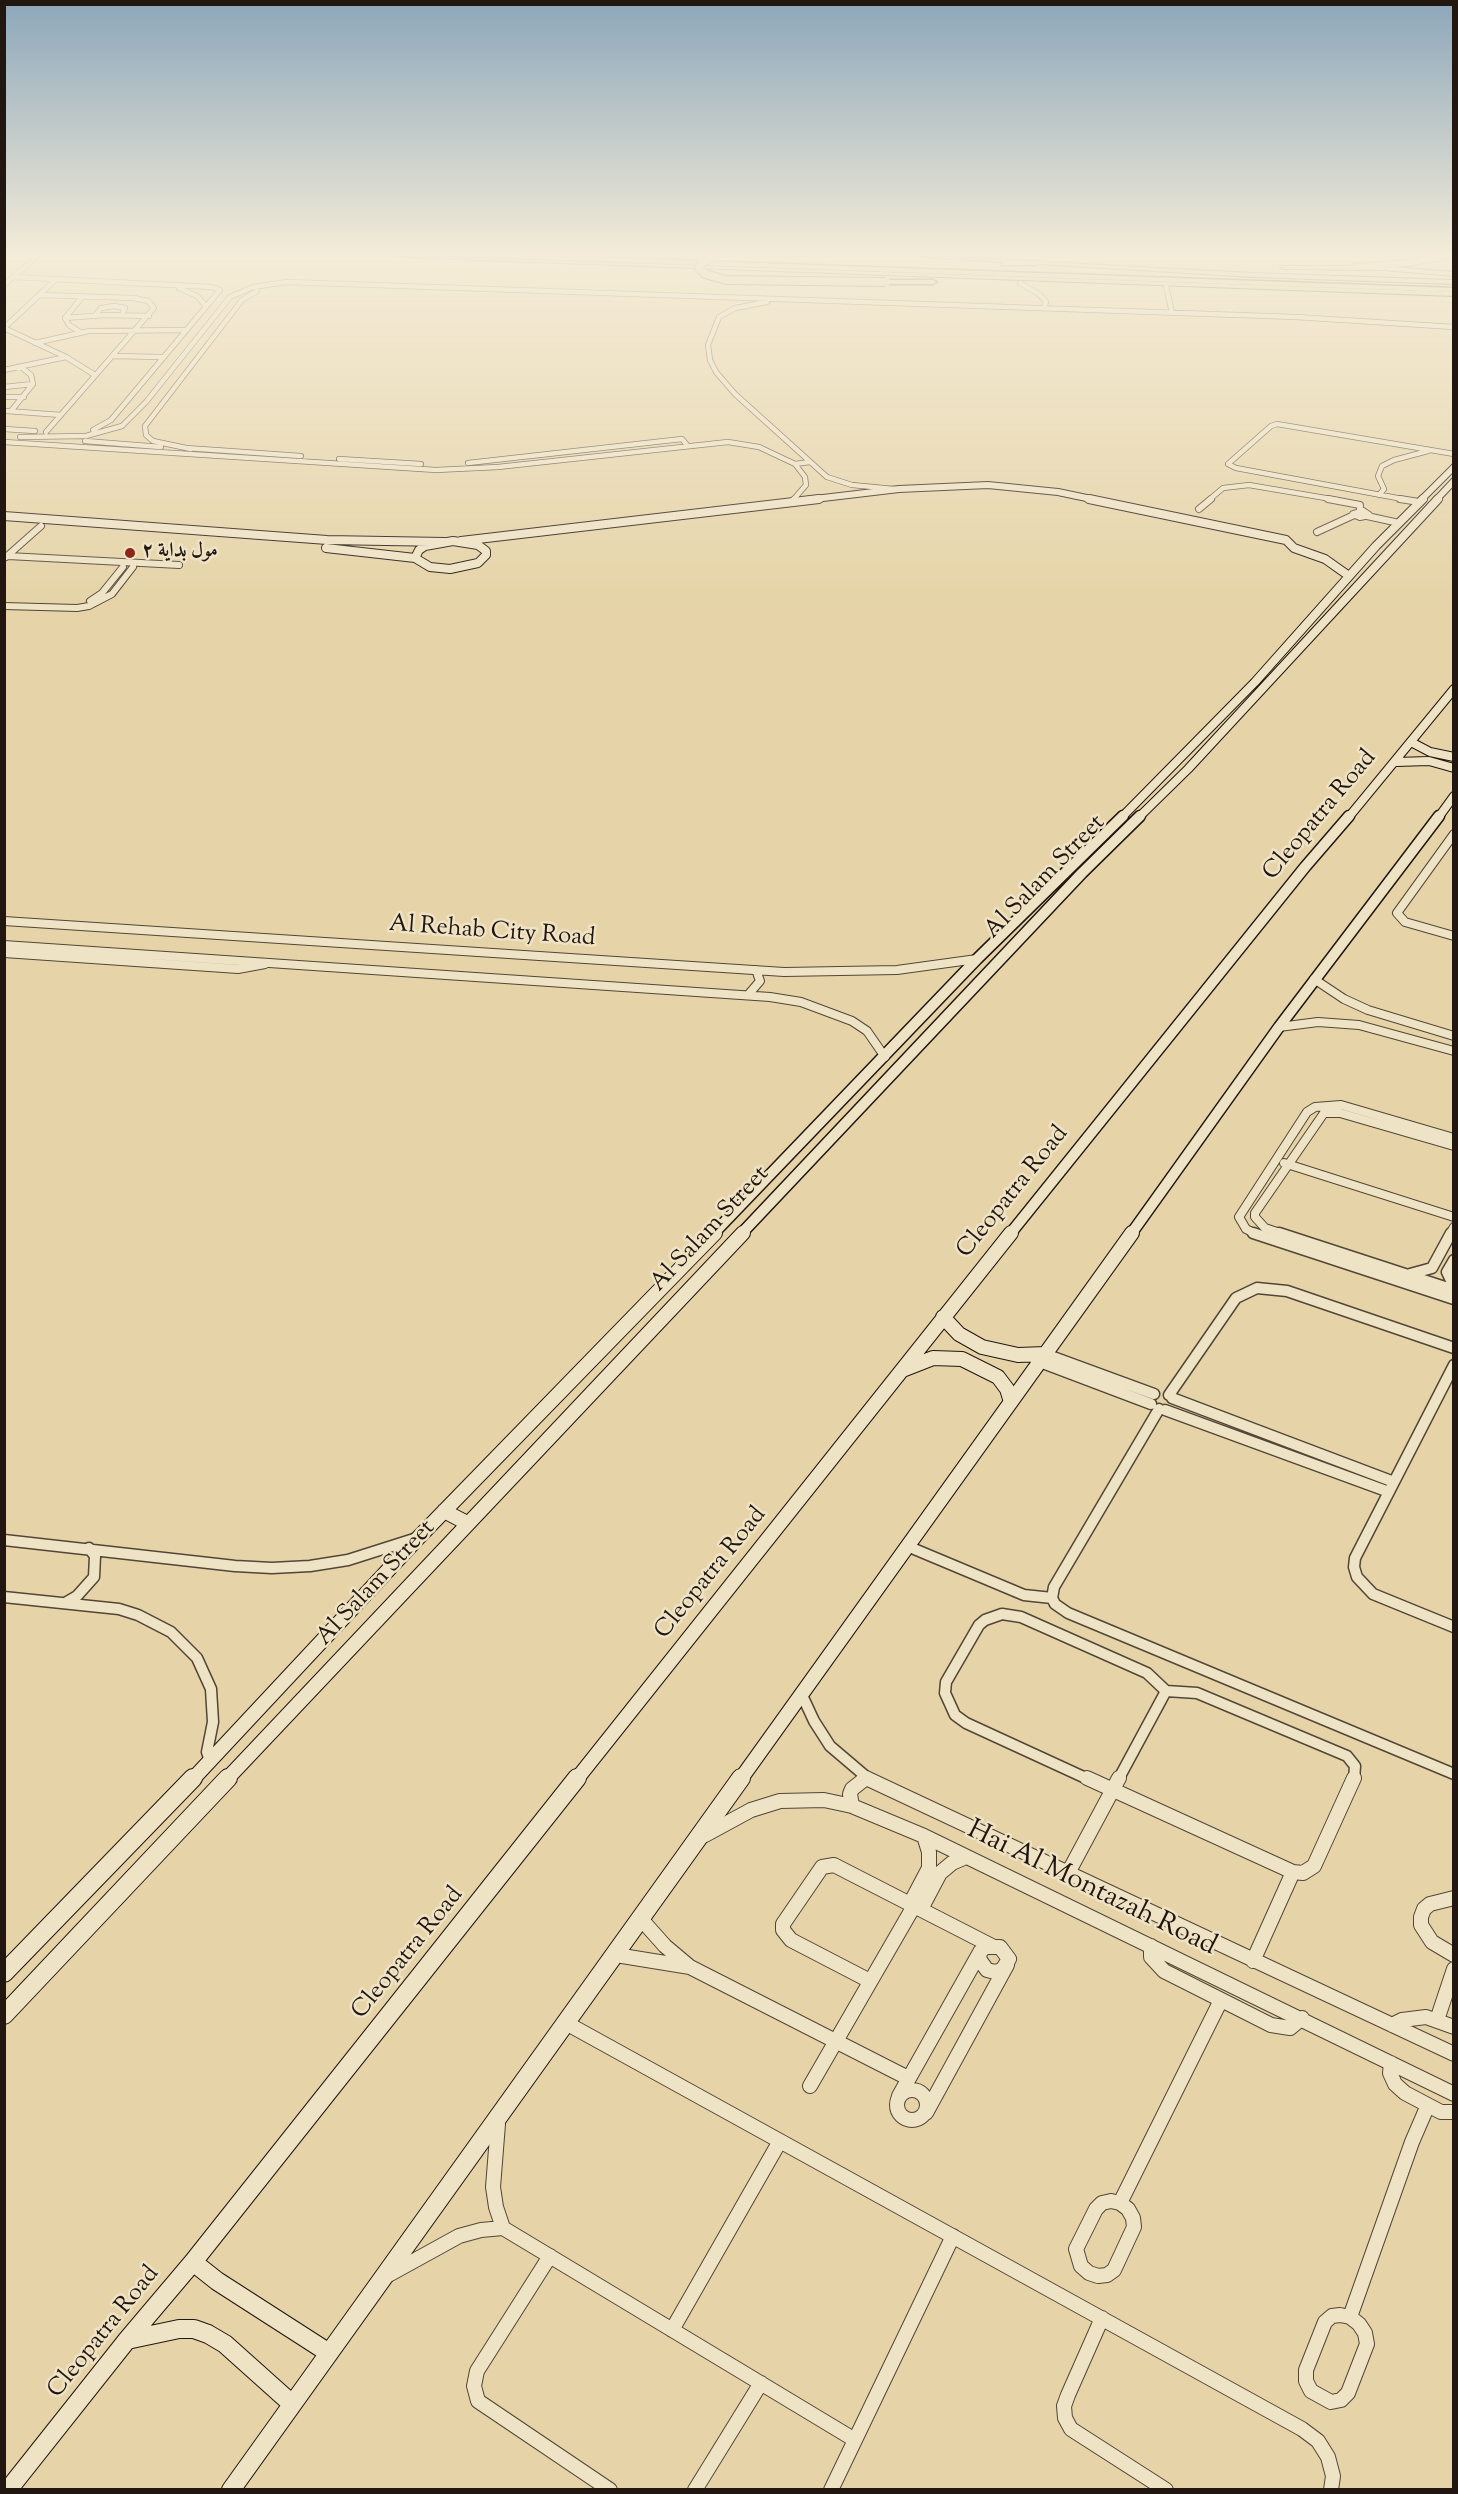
<!DOCTYPE html>
<meta charset="utf-8">
<style>
body{margin:0}
#map{position:relative;width:1458px;height:2494px;overflow:hidden;background:#e6d4a8;font-family:"Sorts Mill Goudy",serif}
canvas{display:block}
.frame{position:absolute;inset:0;border:6px solid #211610;pointer-events:none}
</style>
<div id="map">
<canvas width="1458" height="2494"></canvas>
<div class="frame"></div>
</div>
<script>
const ctx = document.querySelector('canvas').getContext('2d');
ctx.lineJoin = 'round';
function shape(rows) {
  const path = new Path2D();
  for (const r of rows) {
    if (r.length === 3) {
      path.moveTo(r[0] + r[2], r[1]);
      path.arc(r[0], r[1], r[2], 0, 2 * Math.PI);
      continue;
    }
    path.moveTo(r[0], r[1]);
    for (let i = 2; i < r.length; i += 2) path.lineTo(r[i], r[i + 1]);
  }
  return path;
}
function strokePath(path, color, width, dash) {
  ctx.strokeStyle = color;
  ctx.lineWidth = width;
  ctx.lineCap = dash ? 'butt' : 'round';
  ctx.setLineDash(dash || []);
  ctx.stroke(path);
}
function paint(path, color) {
  ctx.fillStyle = color;
  ctx.fill(path, 'evenodd');
}
function drawText(font, color, halo, rows, align = 'center') {
  ctx.font = font + ' "Sorts Mill Goudy",Amiri,serif';
  ctx.lineWidth = 5;
  ctx.setLineDash([]);
  ctx.textBaseline = 'middle';
  ctx.strokeStyle = halo;
  ctx.fillStyle = color;
  for (const [text, x, y, turn = 0] of rows) {
    ctx.save();
    ctx.translate(x, y);
    ctx.rotate((+turn || 0) * Math.PI / 180);
    ctx.textAlign = isNaN(turn) ? turn : align;
    if (halo) ctx.strokeText(text, 0, 0);
    ctx.fillText(text, 0, 0);
    ctx.restore();
  }
}
const streetFar4 = shape([
 [14,277,212,287,220,290,111,420,93,430],
 [1020,283,1039,294,1046,302,1044,308],
 [4,285,36,257],
 [1166,285,1172,313],
 [179,288,197,296,205,305],
 [39,295,134,298,148,301,154,308,46,432],
 [767,302,735,308,719,317,708,345,710,360,716,372,735,394,827,477,852,485,894,489],
 [95,316,101,308,114,306,125,308,122,315],
 [65,318,104,315,149,316],
 [4,328,66,357,95,375],
 [4,328,54,281],
 [80,332,69,325,65,318,83,296],
 [35,343,89,331,185,330],
 [113,356,162,357],
 [4,370,66,357],
 [4,387,33,384],
 [4,397,24,397],
 [7,411,61,415],
 [11,411,33,384,31,375,21,367],
 [4,429,35,431],
 [20,437,86,436,122,426,146,402,230,297,253,287,287,282,1296,317,1454,327],
 [85,441,161,447],
 [4,442,436,470,498,467,728,442,759,447,795,464,810,462],
 [186,448,301,456],
 [191,449,153,441,146,435,145,426,242,300,257,291],
 [339,459,421,464],
 [468,463,682,439,687,445],
 [1379,495,1384,489,1378,476,1382,466,1394,460,1428,451],
 [793,500,806,485,805,477,795,464],
 [1209,500,1223,488,1249,485,1337,500],
 [1408,500,1236,468,1228,464,1271,426,1277,424,1454,454]
]);
const streetFar3 = shape([
 [1328,499,1360,505,1360,511],
 [1400,499,1419,502],
 [789,503,795,499],
 [1199,509,1211,499],
 [1363,511,1369,515,1360,517,1353,514,1363,511],
 [1367,516,1399,523],
 [1317,532,1354,515],
 [8,556,179,565],
 [6,557,41,526],
 [90,601,102,593,123,567],
 [4,606,77,608,89,606,112,594,133,567]
]);
const streetFar2 = shape([
 [1454,834,1397,913,1405,922,1454,936],
 [4,921,784,972,897,970,977,959],
 [4,945,770,997,801,1002,852,1021,867,1031,885,1057],
 [4,953,238,969,265,964],
 [1314,979,1344,999,1368,1010,1454,1036],
 [748,995,760,981,756,970],
 [1279,1027,1318,1022,1359,1025,1454,1051],
 [1284,1163,1454,1217],
 [1256,1234,1246,1229,1239,1217,1307,1112,1315,1107,1341,1105,1454,1138],
 [1283,1234,1265,1228,1255,1217,1255,1213,1324,1113,1340,1113,1454,1146],
 [1450,1234,1454,1227]
]);
const streetFar1 = shape([
 [1253,1233,1454,1299],
 [1279,1233,1454,1290],
 [1454,1260,1447,1272,1454,1287],
 [1410,1274,1432,1268,1451,1233],
 [1045,1354,1154,1394],
 [1040,1362,1151,1404],
 [1454,1365,1355,1558,1354,1567,1357,1577,1373,1594,1454,1627],
 [1169,1395,1236,1298,1257,1288,1287,1291,1454,1348],
 [1172,1398,1394,1482],
 [1159,1409,1054,1587,1052,1598,1055,1604,1068,1613,1454,1774],
 [1165,1410,1389,1492],
 [4,1540,235,1566,272,1568,310,1566,348,1560,414,1539],
 [907,1546,1024,1595,1052,1598],
 [4,1597,119,1609,138,1615,171,1632,197,1658,211,1689,213,1722,207,1752,210,1761],
 [65,1603,77,1596,94,1577,95,1556,89,1548],
 [801,1693,814,1721,830,1746,870,1780],
 [864,1780,866,1778],
 [1090,1780,966,1723,955,1715,945,1693,946,1682,979,1625,985,1620,1002,1614,1021,1617,1147,1673,1166,1691,1197,1693,1347,1756,1355,1766,1354,1780],
 [1118,1780,1166,1691]
]);
const street = shape([
 [866,1778,1454,2054],
 [1087,1778,1293,1872,1303,1873,1314,1866,1354,1778],
 [852,1806,850,1794,852,1789,866,1778],
 [705,1835,751,1810,780,1801,824,1800,852,1806,924,1836,1454,2094],
 [1068,1873,1119,1778],
 [1454,1898,1430,1904,1424,1909,1421,1917,1421,1925,1432,1942,1454,1955],
 [910,1904,929,1868,929,1852,924,1836],
 [921,1909,940,1873,952,1863,966,1857],
 [641,1919,665,1946,690,1967],
 [1151,1946,1151,1957,1164,1971,1271,2025,1290,2028,1302,2018],
 [985,1947,1000,1947,1009,1959,1002,1970,995,1972,987,1970,979,1959,980,1952,985,1947],
 [616,1955,690,1967,908,2078],
 [1253,1961,1293,1872],
 [870,1981,791,1940,783,1930,783,1924,822,1867,834,1865,992,1946],
 [1437,2020,1454,1969],
 [566,2023,1302,2429,1318,2441,1328,2457,1333,2476,1331,2490],
 [1392,2025,1402,2020,1426,2017,1454,2027],
 [1391,2063,1390,2073,1395,2084,1405,2093,1441,2112,1454,2112],
 [810,2086,914,1906],
 [912,2105,15],
 [899,2096,979,1954],
 [926,2113,1007,1965],
 [498,2124,493,2187,496,2207,503,2228],
 [1111,2201,1120,2203,1128,2209,1133,2218,1134,2227,1114,2270,1107,2275,1098,2276,1089,2273,1081,2266,1076,2249,1096,2209,1102,2203,1111,2201],
 [1120,2203,1221,2000],
 [550,2256,477,2371,474,2386,478,2401,610,2490],
 [390,2274,459,2236,481,2230,503,2228,855,2440],
 [1340,2315,1350,2317,1359,2324,1365,2333,1367,2344,1348,2393,1341,2400,1331,2402,1311,2391,1306,2381,1306,2370,1325,2322,1332,2316,1340,2315],
 [1350,2317,1412,2142,1428,2105],
 [1102,2318,1068,2395,1064,2406,1065,2418,1071,2429,1166,2490],
 [672,2330,780,2141],
 [695,2490,761,2383],
 [831,2490,953,2236]
]);
const secondaryFar4 = shape([
 [1355,267,1407,263,1443,257],
 [806,500,899,489,988,485,1058,492,1096,500],
 [1421,500,1454,467],
 [1436,500,1454,481]
]);
const secondaryFar3 = shape([
 [1089,499,1286,540,1294,548,1325,559,1349,576],
 [4,516,327,540,445,542],
 [453,541,478,545,486,551,486,555,478,563,450,569,430,567,415,558,419,550,425,546,453,541],
 [461,541,819,499],
 [326,548,415,558],
 [1411,742,1430,752,1454,757],
 [1396,762,1429,761,1454,768],
 [1121,818,1255,682,1376,546,1423,499],
 [1138,818,1188,769,1438,499],
 [1348,818,1454,689],
 [1438,818,1454,796]
]);
const secondaryFar2 = shape([
 [713,1234,977,959,1123,816],
 [741,1234,1082,873,1140,816],
 [1010,1234,1305,867,1349,816],
 [1131,1234,1279,1027,1439,816]
]);
const secondaryFar1 = shape([
 [943,1317,959,1334,982,1347,1018,1355,1045,1354],
 [905,1369,933,1358,962,1359,998,1377,1007,1389,1011,1402],
 [444,1511,467,1523],
 [192,1780,419,1537,715,1233],
 [226,1780,743,1233],
 [576,1780,1011,1233],
 [740,1780,1132,1233]
]);
const secondary = shape([
 [4,1973,193,1778],
 [4,2015,228,1778],
 [193,2262,217,2281,329,2353],
 [127,2340,179,2329,194,2329,208,2334,225,2344,292,2404],
 [8,2490,127,2340,193,2262,577,1778],
 [231,2490,741,1778]
]);
const primary = shape([
 [398,257,449,257,1454,292,1454,296,398,257],
 [920,257,954,257,1253,273,1454,280,1454,284,1253,277,920,257],
 [1280,266,1383,266,1454,272,1454,276,1383,270,1282,269,1280,266]
]);
const highway = shape([
 [530,257,592,257,1454,288,1454,292,534,259,530,257],
 [1004,261,1036,261,1040,263,1036,265,1001,265,1004,261],
 [883,280,933,280,937,282,933,284,883,284,883,280]
]);
const highwayBridge = shape([
 [714,257,701,263,699,268,705,274,726,280,886,282]
]);
const markers = [
 [130,553,6,"#8f2418"]
];
const farPoinames = [
 ["مول بداية ۲",142,553]
];
const streetNames = [
 ["Cleopatra Road",1321,816,-50],
 ["Al Salam Street",1046,878,-46],
 ["Al Rehab City Road",492,933,4],
 ["Cleopatra Road",1014,1193,-51],
 ["Al Salam Street",711,1230,-47],
 ["Cleopatra Road",712,1574,-51],
 ["Al Salam Street",377,1584,-47],
 ["Cleopatra Road",409,1954,-51],
 ["Cleopatra Road",105,2333,-51]
];
const nearStreetnames = [
 ["Hai Al Montazah Road",1091,1890,26]
];
strokePath(streetFar4, '#524636', 6);
strokePath(streetFar3, '#524636', 8);
strokePath(streetFar2, '#524636', 10);
strokePath(streetFar1, '#524636', 13);
strokePath(street, '#524636', 16);
strokePath(secondaryFar4, '#211610', 8);
strokePath(secondaryFar3, '#211610', 10);
strokePath(secondaryFar2, '#211610', 13);
strokePath(secondaryFar1, '#211610', 16);
strokePath(secondary, '#211610', 20);
strokePath(primary, '#211610', 2);
strokePath(highway, '#211610', 3);
strokePath(streetFar4, '#efe3c6', 4.5);
strokePath(streetFar3, '#efe3c6', 6);
strokePath(streetFar2, '#efe3c6', 8);
strokePath(streetFar1, '#efe3c6', 10);
strokePath(street, '#efe3c6', 14);
strokePath(secondaryFar4, '#efe3c6', 6);
strokePath(secondaryFar3, '#efe3c6', 8);
strokePath(secondaryFar2, '#efe3c6', 10);
strokePath(secondaryFar1, '#efe3c6', 14);
strokePath(secondary, '#efe3c6', 18);
paint(primary, '#e6d4a8');
paint(highway, '#e6d4a8');
strokePath(highwayBridge, '#211610', 10, []);
strokePath(highwayBridge, '#e6d4a8', 8);
const sky = ctx.createLinearGradient(0, 0, 0, 606);
sky.addColorStop(0, '#8ca7ba');
sky.addColorStop(0.42, '#f4ecd8');
sky.addColorStop(1, '#f4ecd800');
ctx.fillStyle = sky;
ctx.fillRect(0, 0, 1458, 606);
for (const [x, y, r, color] of markers) {
  const dot = new Path2D();
  dot.arc(x, y, r, 0, 2 * Math.PI);
  ctx.fillStyle = color;
  ctx.fill(dot);
  strokePath(dot, '#efe3c6', 2);
}
drawText('bold 20px', '#211610', '#efe3c6', farPoinames, 'left');
drawText('24px', '#211610', '#efe3c6', streetNames);
drawText('28px', '#211610', '#efe3c6', nearStreetnames);
</script>
